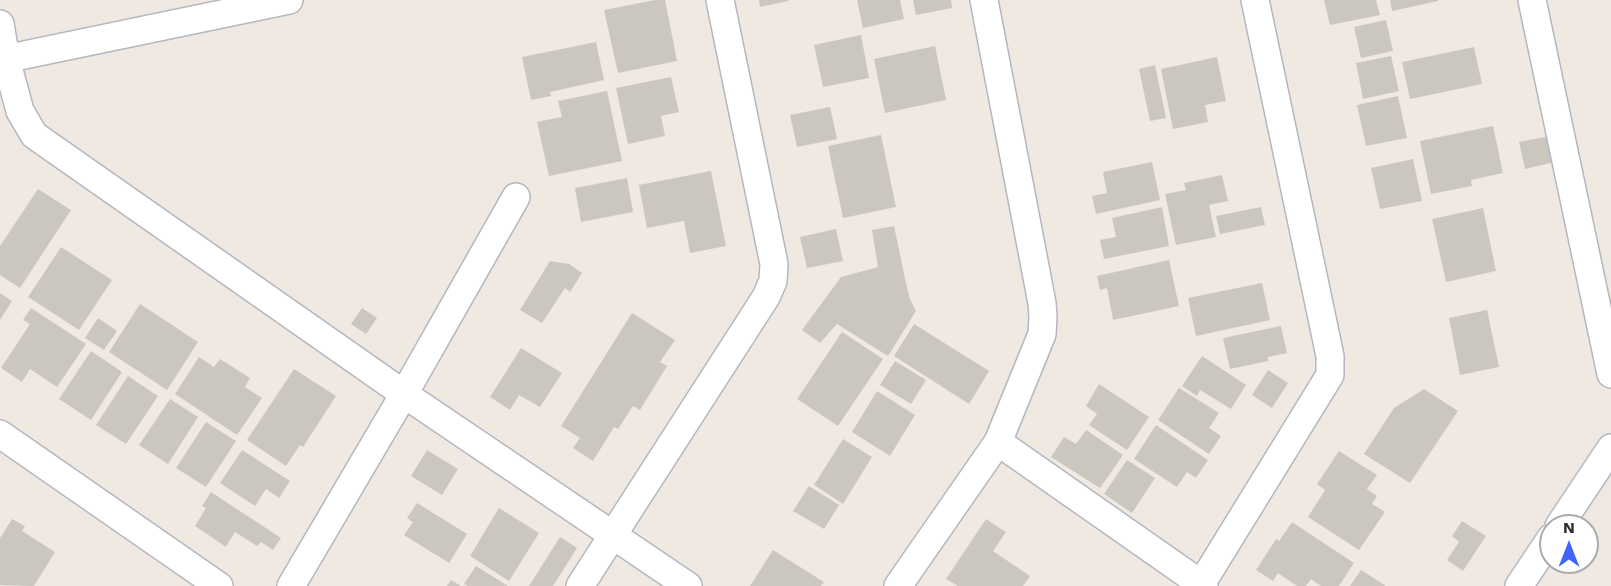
<!DOCTYPE html>
<style>
body{margin:0}
#map{position:relative;width:1611px;height:586px;overflow:hidden;background:#efe9e1;font-family:"Work Sans",sans-serif}
canvas{display:block}
.north{position:absolute;left:1539px;top:514px;width:60px;height:60px;box-sizing:border-box;background:#fff;border:2px solid #ababab;border-radius:50%;rotate:0deg;font-size:16px;font-weight:700;line-height:24px;text-align:center;color:#2e2e2e}
.north::after{content:'';display:block;margin:auto;width:21px;height:27px;background:#4264fb;clip-path:polygon(50% 0,100% 100%,50% 72%,0 100%)}
</style>
<div id="map">
<canvas width="1611" height="586"></canvas>
<div class="north">N</div>
</div>
<script>
const ctx = document.querySelector('canvas').getContext('2d');
ctx.lineJoin = 'round';
function paint(path, color) {
  ctx.fillStyle = color;
  ctx.fill(path, 'evenodd');
}
function shape(rows) {
  const path = new Path2D();
  for (const r of rows) {
    path.moveTo(r[0], r[1]);
    for (let i = 2; i < r.length; i += 2) path.lineTo(r[i], r[i + 1]);
  }
  return path;
}
function strokePath(path, color, width, dash) {
  ctx.strokeStyle = color;
  ctx.lineWidth = width;
  ctx.lineCap = dash ? 'butt' : 'round';
  ctx.setLineDash(dash || []);
  ctx.stroke(path);
}
const building = shape([
 [655,0,665,0,677,61,618,73,604,10],
 [759,0,788,0,788,1,760,7],
 [857,0,900,0,904,19,863,28],
 [913,0,951,0,952,8,916,15],
 [1324,0,1376,0,1380,15,1330,25],
 [1390,0,1438,0,1438,1,1392,11],
 [1386,20,1393,51,1361,58,1354,27],
 [861,35,869,78,823,87,814,45],
 [596,42,604,80,550,92,551,96,531,100,522,57],
 [935,46,946,100,885,113,874,59],
 [1474,47,1482,84,1410,99,1402,62],
 [1391,56,1399,91,1363,99,1356,63],
 [1217,57,1226,101,1205,105,1208,122,1173,129,1161,69],
 [1155,65,1166,118,1150,121,1139,69],
 [671,77,679,112,661,116,665,136,628,144,616,88],
 [607,91,622,161,549,176,537,122,562,117,558,101],
 [1398,96,1407,138,1366,146,1357,105],
 [830,107,837,139,797,147,790,115],
 [1493,126,1503,173,1471,180,1472,186,1431,194,1420,141],
 [881,135,896,207,843,218,828,146],
 [1550,136,1555,162,1525,169,1519,142],
 [1413,159,1422,201,1380,209,1371,168],
 [1152,162,1160,200,1096,214,1092,196,1107,193,1103,172],
 [711,171,726,246,690,253,684,221,647,228,639,185],
 [1222,175,1228,201,1209,205,1216,237,1176,245,1165,194,1186,190,1184,183],
 [627,178,633,212,581,222,575,188],
 [38,189,71,210,20,288,0,275,0,246],
 [1162,207,1169,246,1104,259,1100,240,1116,237,1112,218],
 [1261,207,1265,225,1220,234,1216,216],
 [1483,208,1496,271,1446,282,1432,219],
 [894,226,906,283,910,299,916,311,888,356,837,324,820,343,802,330,841,277,878,267,872,230],
 [836,229,843,261,807,268,800,237],
 [61,247,112,280,79,330,28,297],
 [1169,260,1179,306,1113,320,1107,288,1100,290,1097,276],
 [550,261,569,264,582,273,570,292,565,288,542,323,520,310],
 [1262,283,1270,320,1196,336,1188,298],
 [0,293,12,301,0,320],
 [140,304,198,342,167,390,109,352],
 [31,308,86,344,57,387,30,369,22,382,1,368,30,324,23,320],
 [362,308,377,318,366,334,351,324],
 [1487,310,1499,367,1460,375,1449,318],
 [632,313,675,340,660,362,667,366,640,410,633,406,618,429,614,427,593,461,573,448,580,438,561,426],
 [98,318,117,331,104,350,85,338],
 [914,324,989,371,969,404,894,356],
 [1281,326,1287,353,1268,357,1268,361,1230,369,1223,338],
 [842,332,883,359,838,426,797,399],
 [521,348,562,373,540,407,519,395,510,410,490,397],
 [91,351,122,372,91,420,59,399],
 [1202,356,1246,385,1231,409,1200,390,1197,396,1182,386],
 [199,357,214,367,220,359,250,378,245,387,262,398,237,435,175,394],
 [895,361,926,380,911,404,880,385],
 [294,369,336,396,303,447,300,445,286,466,247,440],
 [1268,370,1288,383,1272,408,1252,395],
 [128,376,158,396,126,444,96,425],
 [1099,384,1149,417,1127,450,1089,425,1097,414,1086,406],
 [1179,388,1219,413,1209,428,1221,436,1209,454,1158,420],
 [1424,389,1458,411,1410,483,1364,454,1394,408],
 [877,391,915,415,890,456,852,432],
 [170,399,198,417,168,464,139,445],
 [206,422,236,441,206,487,176,468],
 [1156,425,1208,460,1196,478,1187,472,1177,487,1134,459],
 [1086,430,1123,455,1100,488,1051,457,1064,437,1076,444],
 [843,439,872,457,843,504,814,485],
 [242,450,290,481,279,498,266,489,255,506,220,483],
 [427,450,458,469,442,495,411,476],
 [1339,451,1377,475,1367,489,1377,496,1372,504,1385,512,1359,550,1308,517,1325,490,1317,484],
 [1127,460,1155,478,1132,513,1104,494],
 [809,486,839,505,824,529,793,511],
 [211,492,281,538,273,550,261,542,257,546,235,532,226,547,195,526,206,508,202,506],
 [417,503,467,534,449,563,404,535,413,522,407,518],
 [499,508,539,533,509,581,470,556],
 [12,519,25,526,22,531,55,552,34,586,0,585,0,538],
 [986,519,1006,532,993,551,1030,576,1023,586,958,586,946,579],
 [1462,521,1486,536,1463,571,1447,560,1459,542,1452,536],
 [1292,522,1354,563,1339,586,1321,586,1311,579,1306,586,1297,586,1278,573,1273,581,1256,570,1276,539,1279,541],
 [560,537,577,548,553,586,529,586],
 [773,550,824,582,821,586,750,586],
 [476,566,508,586,468,586,464,584],
 [1361,570,1386,586,1350,586],
 [451,580,461,586,447,586]
]);
const minor = shape([
 [1532,0,1611,374],
 [0,24,6,59,20,111,34,135,404,394,688,586],
 [0,60,289,0],
 [0,434,219,586],
 [998,442,1204,586],
 [1559,526,1611,448],
 [291,586,404,394,516,197],
 [580,586,766,297,773,281,774,264,720,0],
 [898,586,998,442,1042,334,1043,317,1042,303,984,0],
 [1200,586,1330,375,1330,356,1255,0],
 [1519,586,1551,538]
]);
paint(building, '#cbc7bf');
strokePath(minor, '#b4b7c1', 30);
strokePath(minor, '#fff', 27);
</script>
